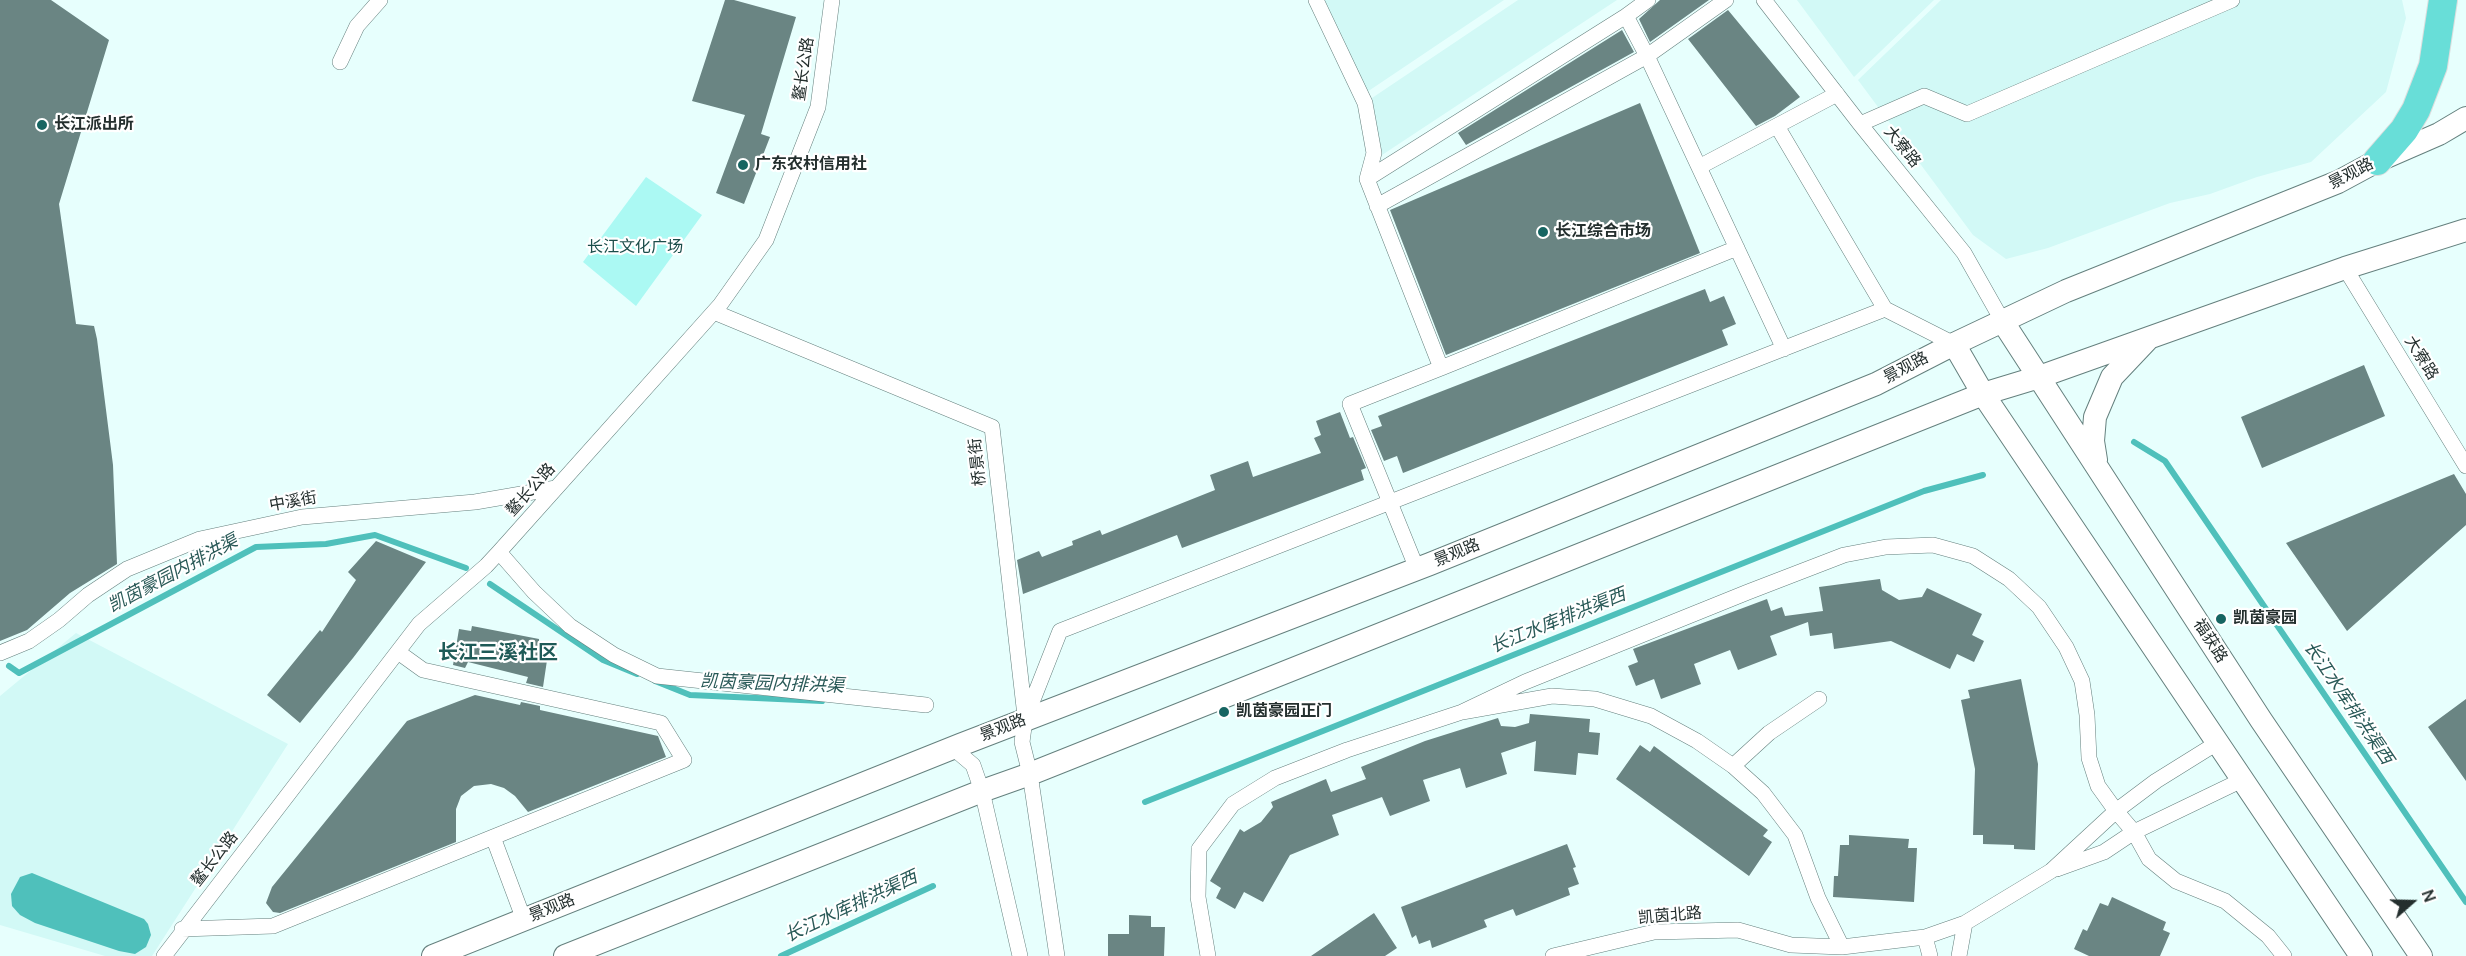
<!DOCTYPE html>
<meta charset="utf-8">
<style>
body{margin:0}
#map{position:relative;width:2466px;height:956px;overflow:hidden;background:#e7fffd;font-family:Manrope,sans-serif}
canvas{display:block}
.north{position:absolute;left:2382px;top:872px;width:60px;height:60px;-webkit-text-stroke:4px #fff;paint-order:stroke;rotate:70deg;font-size:16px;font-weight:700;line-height:24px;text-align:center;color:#242f2e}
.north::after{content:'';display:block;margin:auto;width:21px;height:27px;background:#242f2e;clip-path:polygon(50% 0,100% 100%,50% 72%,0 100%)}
</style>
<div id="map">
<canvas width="2466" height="956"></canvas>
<div class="north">N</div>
</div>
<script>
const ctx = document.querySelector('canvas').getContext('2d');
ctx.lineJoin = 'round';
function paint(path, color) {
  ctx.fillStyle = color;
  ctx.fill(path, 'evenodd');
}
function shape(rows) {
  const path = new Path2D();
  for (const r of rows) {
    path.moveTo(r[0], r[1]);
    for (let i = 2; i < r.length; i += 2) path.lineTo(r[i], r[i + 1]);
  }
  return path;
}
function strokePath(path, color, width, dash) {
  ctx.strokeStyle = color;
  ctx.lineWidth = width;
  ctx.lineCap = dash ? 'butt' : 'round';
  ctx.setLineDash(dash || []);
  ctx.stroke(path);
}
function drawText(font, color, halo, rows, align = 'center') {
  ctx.font = font + ' Manrope,"Noto Sans SC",sans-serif';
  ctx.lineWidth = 4.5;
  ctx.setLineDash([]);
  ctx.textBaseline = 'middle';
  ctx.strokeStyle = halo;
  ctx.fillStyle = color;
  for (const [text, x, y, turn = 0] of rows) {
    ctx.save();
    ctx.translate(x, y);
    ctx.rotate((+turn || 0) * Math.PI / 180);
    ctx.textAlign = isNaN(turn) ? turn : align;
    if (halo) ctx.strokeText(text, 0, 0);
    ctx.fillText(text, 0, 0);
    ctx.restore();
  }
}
const built = shape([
 [1323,0,1504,0,1367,92],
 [1518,0,1617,0,1382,155,1372,98],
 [1797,0,1934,0,1854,77],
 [1941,0,2402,0,2406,18,2386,92,2311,162,2257,177,2210,194,2170,203,2048,248,2006,259,1973,235,1858,80],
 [76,633,288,744,152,956,105,956,0,925,0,696]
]);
const green = shape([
 [646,177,702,215,636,306,583,262]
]);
const water = shape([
 [32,873,144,919,148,924,151,935,146,947,135,954,119,951,35,923,20,915,12,906,11,894,20,877]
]);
const stream = shape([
 [2134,442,2165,461,2466,902],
 [490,584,603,660,637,674],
 [9,666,19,673,256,547,326,544,375,535,466,568],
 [655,681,690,695,822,701],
 [1145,802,1924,491,1983,475],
 [781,956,933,886]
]);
const building = shape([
 [0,0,51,0,109,40,59,204,76,324,94,326,97,339,113,465,117,564,70,593,27,630,0,641],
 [725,0,734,0,796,17,761,134,770,137,744,204,716,193,745,115,692,101],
 [1660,0,1709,0,1650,42,1639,19],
 [1728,10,1800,97,1775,116,1756,126,1688,39],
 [1622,30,1634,52,1466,145,1458,133],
 [1640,103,1700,253,1446,355,1390,210],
 [1705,289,1710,302,1724,296,1736,324,1722,330,1728,345,1403,473,1397,456,1384,461,1371,430,1382,426,1378,416],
 [2364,365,2385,416,2262,468,2241,417],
 [1340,412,1350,438,1353,437,1366,468,1361,470,1364,480,1182,548,1177,535,1023,594,1017,560,1039,551,1042,557,1073,545,1072,541,1100,530,1102,535,1215,490,1210,475,1248,461,1253,477,1321,453,1314,438,1321,435,1316,421],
 [2454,474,2466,494,2466,525,2347,631,2286,543],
 [376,541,426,562,353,658,300,723,267,695,320,630,322,632,356,580,348,572],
 [1880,579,1882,590,1899,600,1922,597,1927,588,1982,614,1972,635,1984,641,1974,662,1957,654,1950,669,1891,641,1834,649,1832,633,1810,636,1808,622,1770,636,1777,655,1738,670,1730,650,1694,664,1701,684,1661,699,1654,679,1636,686,1628,666,1638,662,1633,649,1767,599,1771,611,1782,607,1785,616,1823,611,1819,587],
 [472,626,539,639,539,644,549,647,543,687,526,683,528,677,468,662,465,668,453,665,459,629,471,631],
 [2021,679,2038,764,2035,850,2014,849,2014,845,1983,844,1983,835,1973,835,1975,769,1961,700,1970,698,1968,690],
 [475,695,520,705,521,702,540,706,540,710,658,736,666,757,528,812,515,796,504,788,491,784,474,786,461,796,456,809,456,842,280,913,273,912,266,903,272,887,407,721],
 [2466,699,2466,781,2428,727],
 [1530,714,1590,719,1589,732,1600,733,1598,755,1578,753,1576,775,1534,771,1536,741,1501,753,1507,774,1466,788,1460,768,1423,780,1430,801,1390,816,1382,797,1332,815,1339,835,1290,855,1263,902,1244,892,1235,909,1216,898,1221,888,1210,881,1240,829,1244,832,1261,822,1273,807,1271,802,1326,779,1331,792,1366,779,1361,767,1425,741,1498,718,1501,726,1515,727,1529,723],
 [1640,745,1650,752,1654,746,1768,830,1763,836,1772,842,1749,876,1616,779],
 [1849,835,1909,839,1908,848,1917,848,1914,902,1833,897,1834,876,1838,876,1840,845,1849,845],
 [1567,844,1576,867,1573,868,1579,884,1568,888,1570,895,1516,916,1513,909,1484,920,1487,927,1432,948,1430,940,1419,944,1416,935,1412,938,1401,907],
 [2112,897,2166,922,2163,930,2170,933,2160,956,2089,956,2074,949,2083,929,2087,931,2100,903,2108,906],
 [1374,913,1397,948,1385,956,1311,956],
 [1129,915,1151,916,1151,927,1165,927,1164,956,1108,956,1108,934,1129,934]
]);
const street = shape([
 [1316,0,1365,103,1374,153,1367,179,1441,368,1737,248],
 [1648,0,1626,16,1647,56,1784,349],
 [1764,0,1860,124,1964,253,2003,322],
 [340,62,357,26,380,0],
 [1860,124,1924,96,1967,114,2232,0],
 [1777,126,1885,309],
 [1699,167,1837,94],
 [1367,179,1626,16],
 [1377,206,1647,56,1726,0],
 [2345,268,2466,466],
 [714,312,992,427,1025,716],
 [499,552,534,592,570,626,614,655,657,676,926,705],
 [1417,569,1350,404,1441,368],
 [0,653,29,641,59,620,88,595,127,569,200,539,302,517,475,502,556,488],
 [1462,712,1525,682,1748,592,1844,555,1886,547,1933,545,1973,556,2009,579,2039,607,2066,647,2082,681,2087,715,2089,758,2098,786,2116,811,2051,871,1965,923,1925,937,1842,947,1791,945,1738,930,1654,932,1553,956],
 [2217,743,2156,781,2116,811,2134,832,2242,780],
 [953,748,973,765,982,791,1020,956],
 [1733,766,1769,733,1819,699],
 [493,837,524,920],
 [2057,869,2104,852,2134,832,2149,859,2176,881,2225,901,2268,936,2284,956],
 [182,929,273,926,684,760,661,723,423,670,398,652],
 [1925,937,1930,956],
 [164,956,419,624,486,566,499,552,720,305,766,240,818,107,832,0],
 [1057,956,1030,774,1022,742,1025,720,1060,631,1885,309,1954,344],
 [1208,956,1198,897,1199,849,1233,804,1275,778,1347,750,1462,712,1552,696,1595,699,1651,716,1697,741,1733,766,1763,793,1795,835,1818,898,1842,947],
 [1959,956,1965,923]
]);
const secondary = shape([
 [2003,322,2261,720,2421,956],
 [1954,344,1983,394,2361,956],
 [2096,460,2093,441,2095,417,2112,377,2147,340],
 [433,956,960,745,1430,564,1876,384,1954,344,2066,291,2338,182,2377,161,2439,134,2466,118],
 [565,956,982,791,1030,774,1983,394,2039,377,2345,268,2466,230]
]);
const highway = shape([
 [2377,161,2404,130,2416,110,2433,66,2443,0]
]);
const markers = [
 [42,125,6,"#176562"],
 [743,165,6,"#176562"],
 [1543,232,6,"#176562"],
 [2221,619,6,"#176562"],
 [1224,712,6,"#176562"]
];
const streetNames = [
 ["鳌长公路",804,69,-82],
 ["大寮路",1902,147,51],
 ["景观路",2351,174,-27],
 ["大寮路",2421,358,58],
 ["景观路",1906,368,-28],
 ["桥景街",978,462,-96],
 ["鳌长公路",531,490,-48],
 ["中溪街",293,502,-10],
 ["景观路",1457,553,-22],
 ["福获路",2210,641,57],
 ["景观路",1003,728,-21],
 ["鳌长公路",215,859,-52],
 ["景观路",552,908,-22],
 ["凯茵北路",1670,916,-5]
];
const poiNames = [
 ["长江派出所",54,125],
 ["广东农村信用社",755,165],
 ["长江综合市场",1555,232],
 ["凯茵豪园",2233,619],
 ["凯茵豪园正门",1236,712]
];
const parkNames = [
 ["长江文化广场",635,248]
];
const waterNames = [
 ["凯茵豪园内排洪渠",173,574,-28],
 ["长江水库排洪渠西",1558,621,-22],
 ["凯茵豪园内排洪渠",772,684,2],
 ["长江水库排洪渠西",2348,703,56],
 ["长江水库排洪渠西",851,907,-25]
];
const quarterNames = [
 ["长江三溪社区",498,653]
];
paint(built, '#d2f9f6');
paint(green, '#abf9f3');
paint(water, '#4fc0bb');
strokePath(stream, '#4fc0bb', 6);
paint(building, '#6a8583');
strokePath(street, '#65807e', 16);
strokePath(secondary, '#65807e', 24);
strokePath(highway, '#dcdede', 30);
strokePath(street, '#fff', 15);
strokePath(secondary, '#fff', 22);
strokePath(highway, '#68ded8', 28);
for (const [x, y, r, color] of markers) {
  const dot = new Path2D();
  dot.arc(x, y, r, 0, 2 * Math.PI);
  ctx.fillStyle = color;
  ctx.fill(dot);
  strokePath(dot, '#fff', 2);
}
drawText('16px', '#242f2e', '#fff', streetNames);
drawText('bold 16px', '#242f2e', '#fff', poiNames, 'left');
drawText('16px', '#1b4d4a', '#fff', parkNames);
drawText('italic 18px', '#295957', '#fff', waterNames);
drawText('bold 20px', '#1f5a57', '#fff', quarterNames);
</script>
